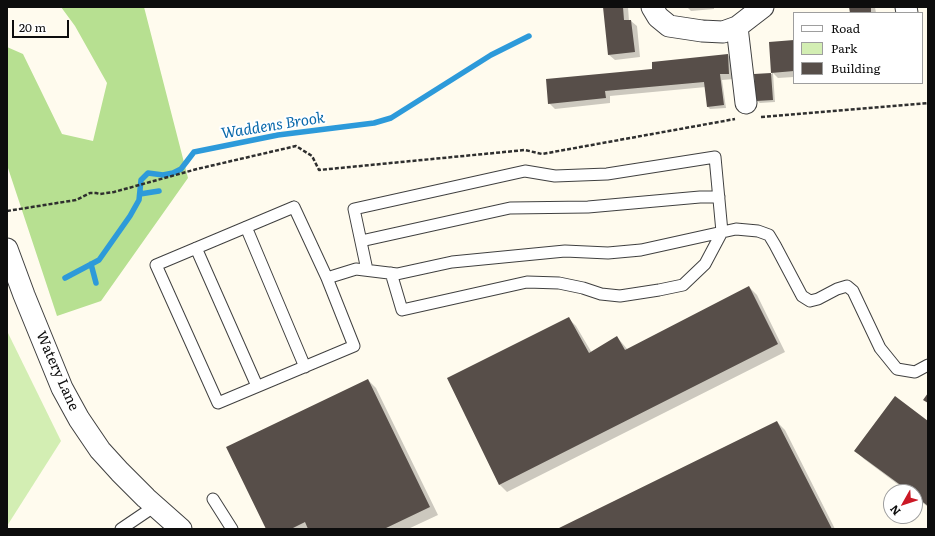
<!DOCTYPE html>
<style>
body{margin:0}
#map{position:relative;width:935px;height:536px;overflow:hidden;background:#fffbee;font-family:Literata,serif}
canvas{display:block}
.frame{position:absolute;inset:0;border:8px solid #0d0d0d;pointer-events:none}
.legend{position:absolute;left:793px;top:12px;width:130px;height:72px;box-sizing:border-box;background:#fff;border:1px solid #9e9e9e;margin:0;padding:5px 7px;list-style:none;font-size:12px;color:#0d0d0d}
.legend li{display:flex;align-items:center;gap:8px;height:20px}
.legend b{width:20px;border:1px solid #9e9e9e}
.north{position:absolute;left:883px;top:484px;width:40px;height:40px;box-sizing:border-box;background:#fff;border:1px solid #9e9e9e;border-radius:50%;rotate:231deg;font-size:11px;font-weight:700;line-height:16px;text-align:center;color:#0d0d0d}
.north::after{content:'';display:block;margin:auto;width:14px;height:18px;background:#cb1825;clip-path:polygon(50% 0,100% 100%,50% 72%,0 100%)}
.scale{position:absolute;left:12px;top:20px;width:57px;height:18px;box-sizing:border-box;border:2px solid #0d0d0d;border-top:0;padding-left:5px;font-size:12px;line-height:14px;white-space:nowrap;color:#0d0d0d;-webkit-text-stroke:3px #fff;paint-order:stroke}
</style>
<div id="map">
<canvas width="935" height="536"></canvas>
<div class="frame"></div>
<ul class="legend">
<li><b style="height:5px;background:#fff"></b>Road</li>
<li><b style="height:11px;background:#d3eeb3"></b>Park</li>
<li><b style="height:11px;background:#574e49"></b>Building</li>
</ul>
<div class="north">N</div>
<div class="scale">20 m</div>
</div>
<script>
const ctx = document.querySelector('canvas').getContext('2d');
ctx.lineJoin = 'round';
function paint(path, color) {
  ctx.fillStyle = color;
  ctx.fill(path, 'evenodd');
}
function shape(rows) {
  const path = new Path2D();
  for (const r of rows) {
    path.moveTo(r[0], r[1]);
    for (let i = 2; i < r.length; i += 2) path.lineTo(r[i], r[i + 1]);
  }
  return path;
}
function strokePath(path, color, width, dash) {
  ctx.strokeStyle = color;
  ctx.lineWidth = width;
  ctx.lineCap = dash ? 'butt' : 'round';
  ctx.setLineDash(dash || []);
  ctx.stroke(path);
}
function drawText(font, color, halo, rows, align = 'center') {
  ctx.font = font + ' Literata,serif';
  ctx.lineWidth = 4;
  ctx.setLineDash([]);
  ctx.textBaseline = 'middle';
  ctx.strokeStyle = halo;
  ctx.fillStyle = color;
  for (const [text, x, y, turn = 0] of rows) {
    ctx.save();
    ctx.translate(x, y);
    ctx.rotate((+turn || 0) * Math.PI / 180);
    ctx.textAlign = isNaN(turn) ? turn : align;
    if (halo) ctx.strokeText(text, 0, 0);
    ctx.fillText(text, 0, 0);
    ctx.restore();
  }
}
const green = shape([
 [7,331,61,441,7,526]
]);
const forest = shape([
 [61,7,144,7,188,178,101,301,57,316,7,165,7,47,23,54,62,134,93,141,107,83,75,26]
]);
const shadow = shape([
 [604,7,628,7,629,21,631,21,637,26,640,57,615,60,609,55],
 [687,7,714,7,714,9,691,11],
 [850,7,875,7,876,13,851,13],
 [794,41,794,77,778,78,773,73,775,102,760,103,757,101,755,75,772,74,770,43],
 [728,55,733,61,734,79,722,80,726,108,710,109,708,107,706,87,610,96,610,103,555,109,549,103,653,70],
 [749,287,757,295,785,352,507,492,499,484,568,318,576,326,592,353,617,337,628,350],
 [368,380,376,388,438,515,408,529,267,529],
 [777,422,785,430,835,529,559,529],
 [928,422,928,507,915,497,915,492,908,492,864,459,856,451]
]);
const stream = shape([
 [140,194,159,191],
 [91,264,96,283],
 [65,278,99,260,130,216,139,200,141,180,148,173,163,175,173,173,181,169,194,152,278,135,374,123,391,118,491,55,529,36]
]);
const building = shape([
 [603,7,623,7,624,20,631,20,635,52,608,55],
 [849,7,871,7,871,13,850,13],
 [794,40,794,71,771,73,769,42],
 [728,54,729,74,720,74,724,105,707,107,704,82,605,91,606,98,548,104,546,79,652,69,652,62],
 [771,73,773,100,756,101,754,74],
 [749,286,778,344,499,485,447,378,569,317,589,353,617,336,625,350],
 [368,379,430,507,384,529,308,529,305,522,291,529,266,529,226,447],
 [928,393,928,403,923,400],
 [895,396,928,421,928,506,915,496,915,492,910,492,854,451],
 [777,421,832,529,557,529]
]);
const path = shape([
 [761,117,928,103],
 [7,211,76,200,90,193,96,193,100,194,114,192,197,169,296,146,312,156,319,170,525,150,542,154,735,119]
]);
const lane = shape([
 [294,207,327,278,354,346,218,403,156,265,294,207],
 [246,227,305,367],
 [361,241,510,208,588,207,700,197,719,197],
 [196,248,257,386],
 [367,270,354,209,525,171,555,176,607,174,715,157,722,232,705,264,683,285,659,290,620,296,601,294,583,288,559,283,527,282,402,310,391,273],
 [327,278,356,269,397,274,452,262,565,251,608,253,641,250,736,229,758,231,769,235,775,245,802,296,810,301,818,299,837,289,847,286,853,291,880,348,897,369,915,372,928,365],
 [213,499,232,529],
 [121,529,155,506]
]);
const street = shape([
 [652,7,658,17,669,26,702,31,723,32,737,27,763,7],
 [906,7,907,13],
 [737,27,746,103],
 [7,249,24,295,62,388,79,419,100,450,120,472,146,498,181,529]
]);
const streetNames = [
 ["Watery Lane",57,371,66]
];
const waterNames = [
 ["Waddens Brook",273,126,-9]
];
paint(green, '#d3eeb3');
paint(forest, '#b7e091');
paint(shadow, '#0003');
strokePath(stream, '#2d9ada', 5.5);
paint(building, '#574e49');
strokePath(lane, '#404040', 13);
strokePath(street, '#404040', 23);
strokePath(path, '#2f2f2f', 2.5, [4, 2]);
strokePath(lane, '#fff', 11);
strokePath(street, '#fff', 21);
drawText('14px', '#0d0d0d', '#fff', streetNames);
drawText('italic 15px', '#0a69ab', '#fff', waterNames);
</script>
